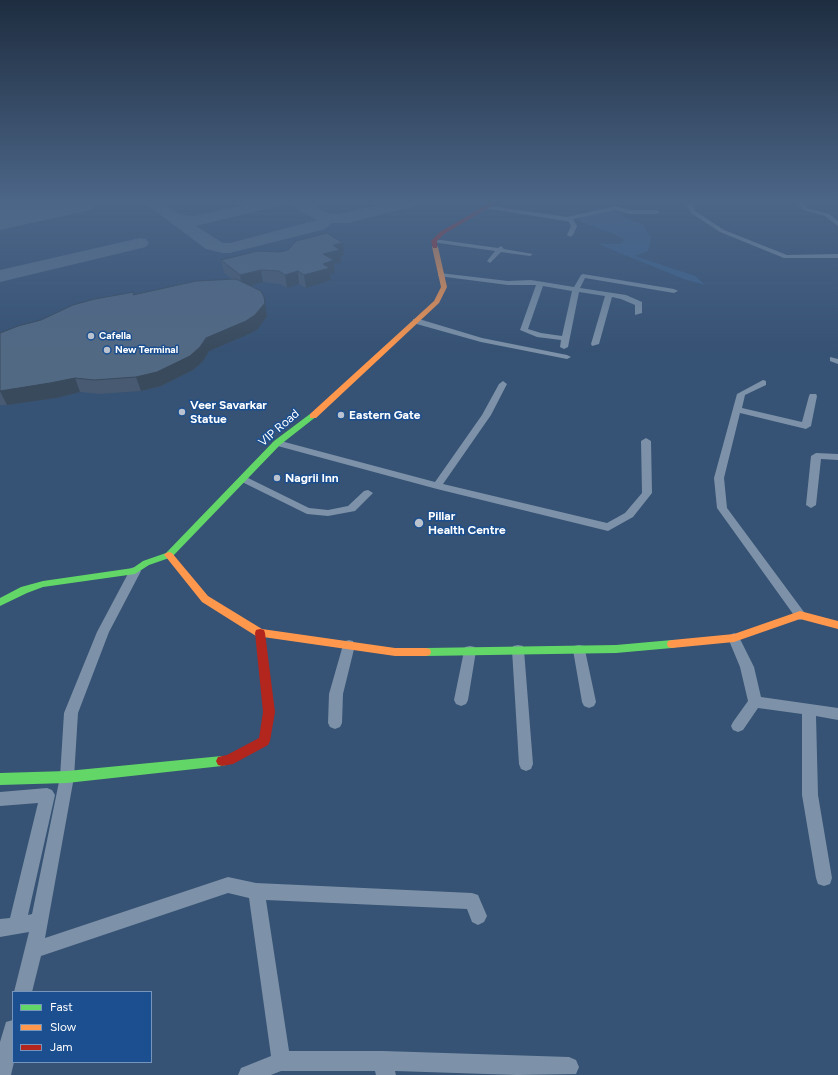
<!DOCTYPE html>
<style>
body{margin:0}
#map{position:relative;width:838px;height:1075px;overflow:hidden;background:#365274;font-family:Figtree,sans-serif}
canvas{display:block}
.legend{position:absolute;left:12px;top:991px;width:140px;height:72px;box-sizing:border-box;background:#1b4f8f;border:1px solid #7695bc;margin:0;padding:5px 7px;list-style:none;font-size:12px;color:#fff}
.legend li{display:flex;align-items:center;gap:8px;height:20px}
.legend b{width:20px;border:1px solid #7695bc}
</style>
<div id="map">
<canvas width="838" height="1075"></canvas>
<ul class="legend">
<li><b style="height:5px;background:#63d668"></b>Fast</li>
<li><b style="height:5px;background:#ff974d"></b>Slow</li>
<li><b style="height:5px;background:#b3261e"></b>Jam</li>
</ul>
</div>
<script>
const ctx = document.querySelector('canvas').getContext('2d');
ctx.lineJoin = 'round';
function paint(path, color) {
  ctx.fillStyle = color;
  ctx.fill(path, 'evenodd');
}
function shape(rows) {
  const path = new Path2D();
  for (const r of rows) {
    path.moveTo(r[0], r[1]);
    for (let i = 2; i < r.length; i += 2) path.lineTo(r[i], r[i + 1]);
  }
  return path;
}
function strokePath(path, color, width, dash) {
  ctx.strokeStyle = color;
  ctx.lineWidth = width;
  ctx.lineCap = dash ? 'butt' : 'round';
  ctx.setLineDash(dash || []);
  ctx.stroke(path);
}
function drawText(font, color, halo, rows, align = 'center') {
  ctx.font = font + ' Figtree,sans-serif';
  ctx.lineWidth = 3;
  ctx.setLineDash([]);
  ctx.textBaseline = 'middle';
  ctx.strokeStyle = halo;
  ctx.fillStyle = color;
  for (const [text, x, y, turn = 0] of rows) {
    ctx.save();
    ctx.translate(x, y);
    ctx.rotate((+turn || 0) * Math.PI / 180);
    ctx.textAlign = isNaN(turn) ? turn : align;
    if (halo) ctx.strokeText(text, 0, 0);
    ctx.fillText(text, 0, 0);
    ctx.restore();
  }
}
const water = shape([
 [611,210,625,218,643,225,651,238,648,251,635,256,695,276,705,285,684,279,598,244,620,244,625,240,614,234,579,221,587,213]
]);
const taxiway = shape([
 [143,202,161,202,181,215,195,216,256,202,285,202,282,205,196,226,223,243,230,243,317,220,296,209,291,202,307,202,327,213,338,214,393,202,421,202,418,205,348,223,331,223,328,227,322,230,230,253,222,253,206,249,143,202],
 [140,238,146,239,149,243,146,247,0,282,0,270,140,238]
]);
const runway = shape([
 [18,202,95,202,90,210,0,230,0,206,18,202]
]);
const street = shape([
 [690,202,696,202,693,206,695,211,724,230,787,255,838,254,838,258,784,258,720,232,691,213,687,206,690,202],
 [798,202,804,202,807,208,829,214,838,221,838,226,825,216,803,210,798,202],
 [485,205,567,217,615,206,630,210,657,210,660,212,657,214,630,214,615,210,573,219,577,226,573,235,570,237,567,235,571,226,569,222,566,221,483,208,483,206,485,205],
 [434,239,498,248,501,246,504,249,533,254,530,256,501,252,490,263,487,261,495,251,432,242,432,240,434,239],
 [440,273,508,281,531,280,574,287,581,275,583,274,674,289,678,291,674,293,585,278,580,288,626,295,642,302,642,313,635,315,635,305,621,299,612,297,599,344,592,346,591,344,605,296,579,292,568,347,564,349,560,347,561,340,537,337,520,330,536,285,508,285,438,276,438,274,440,273],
 [543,286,572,291,562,336,541,333,528,329,543,286],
 [413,319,419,319,482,338,567,355,571,357,567,359,481,342,413,323,413,319],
 [830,357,838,359,838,364,830,361,830,357],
 [763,380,766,381,766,385,745,395,742,408,802,422,809,396,810,394,816,394,817,396,811,426,806,429,740,413,724,478,727,508,804,612,806,615,804,618,800,620,796,618,717,508,714,478,737,394,763,380],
 [503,381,507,384,491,415,443,484,607,523,625,513,642,493,641,441,646,438,651,441,652,493,633,517,608,531,437,489,274,445,272,443,277,440,435,482,482,415,499,384,503,381],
 [816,453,838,454,838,460,821,459,816,505,811,508,806,505,811,456,816,453],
 [244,476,309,508,328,510,348,506,364,491,368,490,373,493,355,511,328,516,307,514,240,481,239,479,240,477,244,476],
 [135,567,139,568,141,571,109,632,78,713,74,777,45,938,228,877,256,883,472,893,478,895,487,916,484,922,478,925,472,922,467,909,266,900,289,1051,383,1051,569,1057,576,1060,579,1067,576,1074,517,1075,395,1071,396,1075,376,1075,375,1071,281,1071,271,1075,238,1075,241,1068,271,1056,249,898,228,893,41,956,32,992,14,992,29,932,0,937,0,919,10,918,38,803,0,806,0,792,47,788,52,790,55,795,28,915,32,914,60,777,64,713,97,632,131,568,135,567],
 [734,633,738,635,754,667,761,697,838,708,838,720,816,716,818,795,832,878,830,884,824,886,818,884,816,878,802,795,802,714,758,708,743,730,738,732,733,730,731,726,733,722,748,701,740,667,728,638,730,635,734,633],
 [349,640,353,641,355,645,343,694,342,723,340,727,335,729,330,727,328,723,329,694,343,645,345,641,349,640],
 [518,645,523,646,524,650,533,764,531,769,526,771,521,769,519,764,512,650,513,646,518,645],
 [579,645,584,646,585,650,596,702,594,706,589,708,584,706,582,702,573,650,574,646,579,645],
 [470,646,475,647,476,651,468,700,466,704,461,706,456,704,454,700,464,651,465,647,470,646],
 [13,1020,14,1062,11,1075,0,1075,0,1042,6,1022,13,1020]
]);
const fast = shape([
 [310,414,316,414,317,416,280,445,172,557,149,565,135,574,43,587,27,593,0,606,0,598,21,587,43,581,133,568,143,561,166,553,274,441,310,414],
 [672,640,676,641,677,644,676,647,672,648,616,653,426,656,422,655,421,652,422,649,426,648,616,645,672,640],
 [222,756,226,757,228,761,226,765,222,766,67,783,0,785,0,773,67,771,222,756]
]);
const slow = shape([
 [435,245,438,247,447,287,439,303,316,418,310,418,310,414,434,301,441,287,432,247,435,245],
 [169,552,172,553,208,596,262,629,395,648,426,648,430,649,431,652,430,655,426,656,395,656,256,636,202,602,166,557,164,555,166,553,169,552],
 [800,611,838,621,838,629,800,619,734,642,672,648,668,647,667,644,668,641,672,640,734,634,800,611]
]);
const jam = shape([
 [492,202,498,202,444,234,437,241,437,248,433,248,431,241,440,232,492,202],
 [260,629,264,630,265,633,275,712,270,741,268,745,233,764,222,766,218,765,216,761,218,757,227,755,259,738,263,712,255,633,256,630,260,629]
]);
const wall = shape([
 [280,252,344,255,341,256,341,262,334,264,335,273,330,274,331,280,306,288,299,284,287,288,280,284,263,282,250,286,264,297,267,316,258,329,249,334,209,351,203,361,193,370,161,386,141,391,99,394,80,392,56,398,7,405,0,405,0,333,135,295,232,279,224,273,221,260]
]);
const shadedWall = shape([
 [343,243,344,255,341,256,341,262,334,264,335,273,330,274,331,280,306,288,304,275,323,254,333,245],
 [261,270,263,282,242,288,240,275],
 [298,271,299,284,287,288,285,275],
 [264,297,267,316,258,329,249,334,209,351,203,361,193,370,161,386,141,391,136,377],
 [75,378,80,392,56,398,7,405,0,391]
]);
const building = shape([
 [327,233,343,243,333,245,340,250,323,254,334,260,323,264,330,268,304,275,298,271,285,275,279,271,261,270,240,275,221,260,258,251,280,252,288,250,296,241,327,233],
 [236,279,261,291,264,297,265,303,255,315,246,321,206,338,200,347,190,356,157,372,136,377,94,380,75,378,50,383,0,391,0,333,18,326,41,320,73,305,95,299,134,292,133,295,196,281,236,279]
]);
const markers = [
 [91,336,4,"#b9c2ce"],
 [107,350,4,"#b9c2ce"],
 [182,412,4,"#b9c2ce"],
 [341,415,4,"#b9c2ce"],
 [277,478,4,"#b9c2ce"],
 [419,523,5,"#b9c2ce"]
];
const farPoinames = [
 ["Cafella",99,336],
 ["New Terminal",115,350]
];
const poiNames = [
 ["Veer Savarkar",190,405],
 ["Statue",190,419],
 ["Eastern Gate",349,415],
 ["Nagrii Inn",285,478],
 ["Pillar",428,516],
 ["Health Centre",428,530]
];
const streetNames = [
 ["VIP Road",279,428,-41]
];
paint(water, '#3b618d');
paint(taxiway, '#5a728e');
paint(runway, '#5a728e');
paint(street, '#7d92a8');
paint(fast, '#63d668');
paint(slow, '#ff974d');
paint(jam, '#b3261e');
paint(wall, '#475a72');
paint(shadedWall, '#394a5c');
paint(building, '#526984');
strokePath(building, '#394a5c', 1);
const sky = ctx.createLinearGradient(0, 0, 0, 353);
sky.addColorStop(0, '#1e2d40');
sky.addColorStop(0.57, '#4c6688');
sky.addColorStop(1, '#4c668800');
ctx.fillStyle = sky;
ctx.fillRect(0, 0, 838, 353);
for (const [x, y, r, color] of markers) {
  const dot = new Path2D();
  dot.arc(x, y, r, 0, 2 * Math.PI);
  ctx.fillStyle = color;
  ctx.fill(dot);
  strokePath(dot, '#1b4f8f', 1.5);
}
drawText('bold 10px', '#fff', '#1b4f8f', farPoinames, 'left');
drawText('bold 12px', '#fff', '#1b4f8f', poiNames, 'left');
drawText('12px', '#fff', '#1b4f8f', streetNames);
</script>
